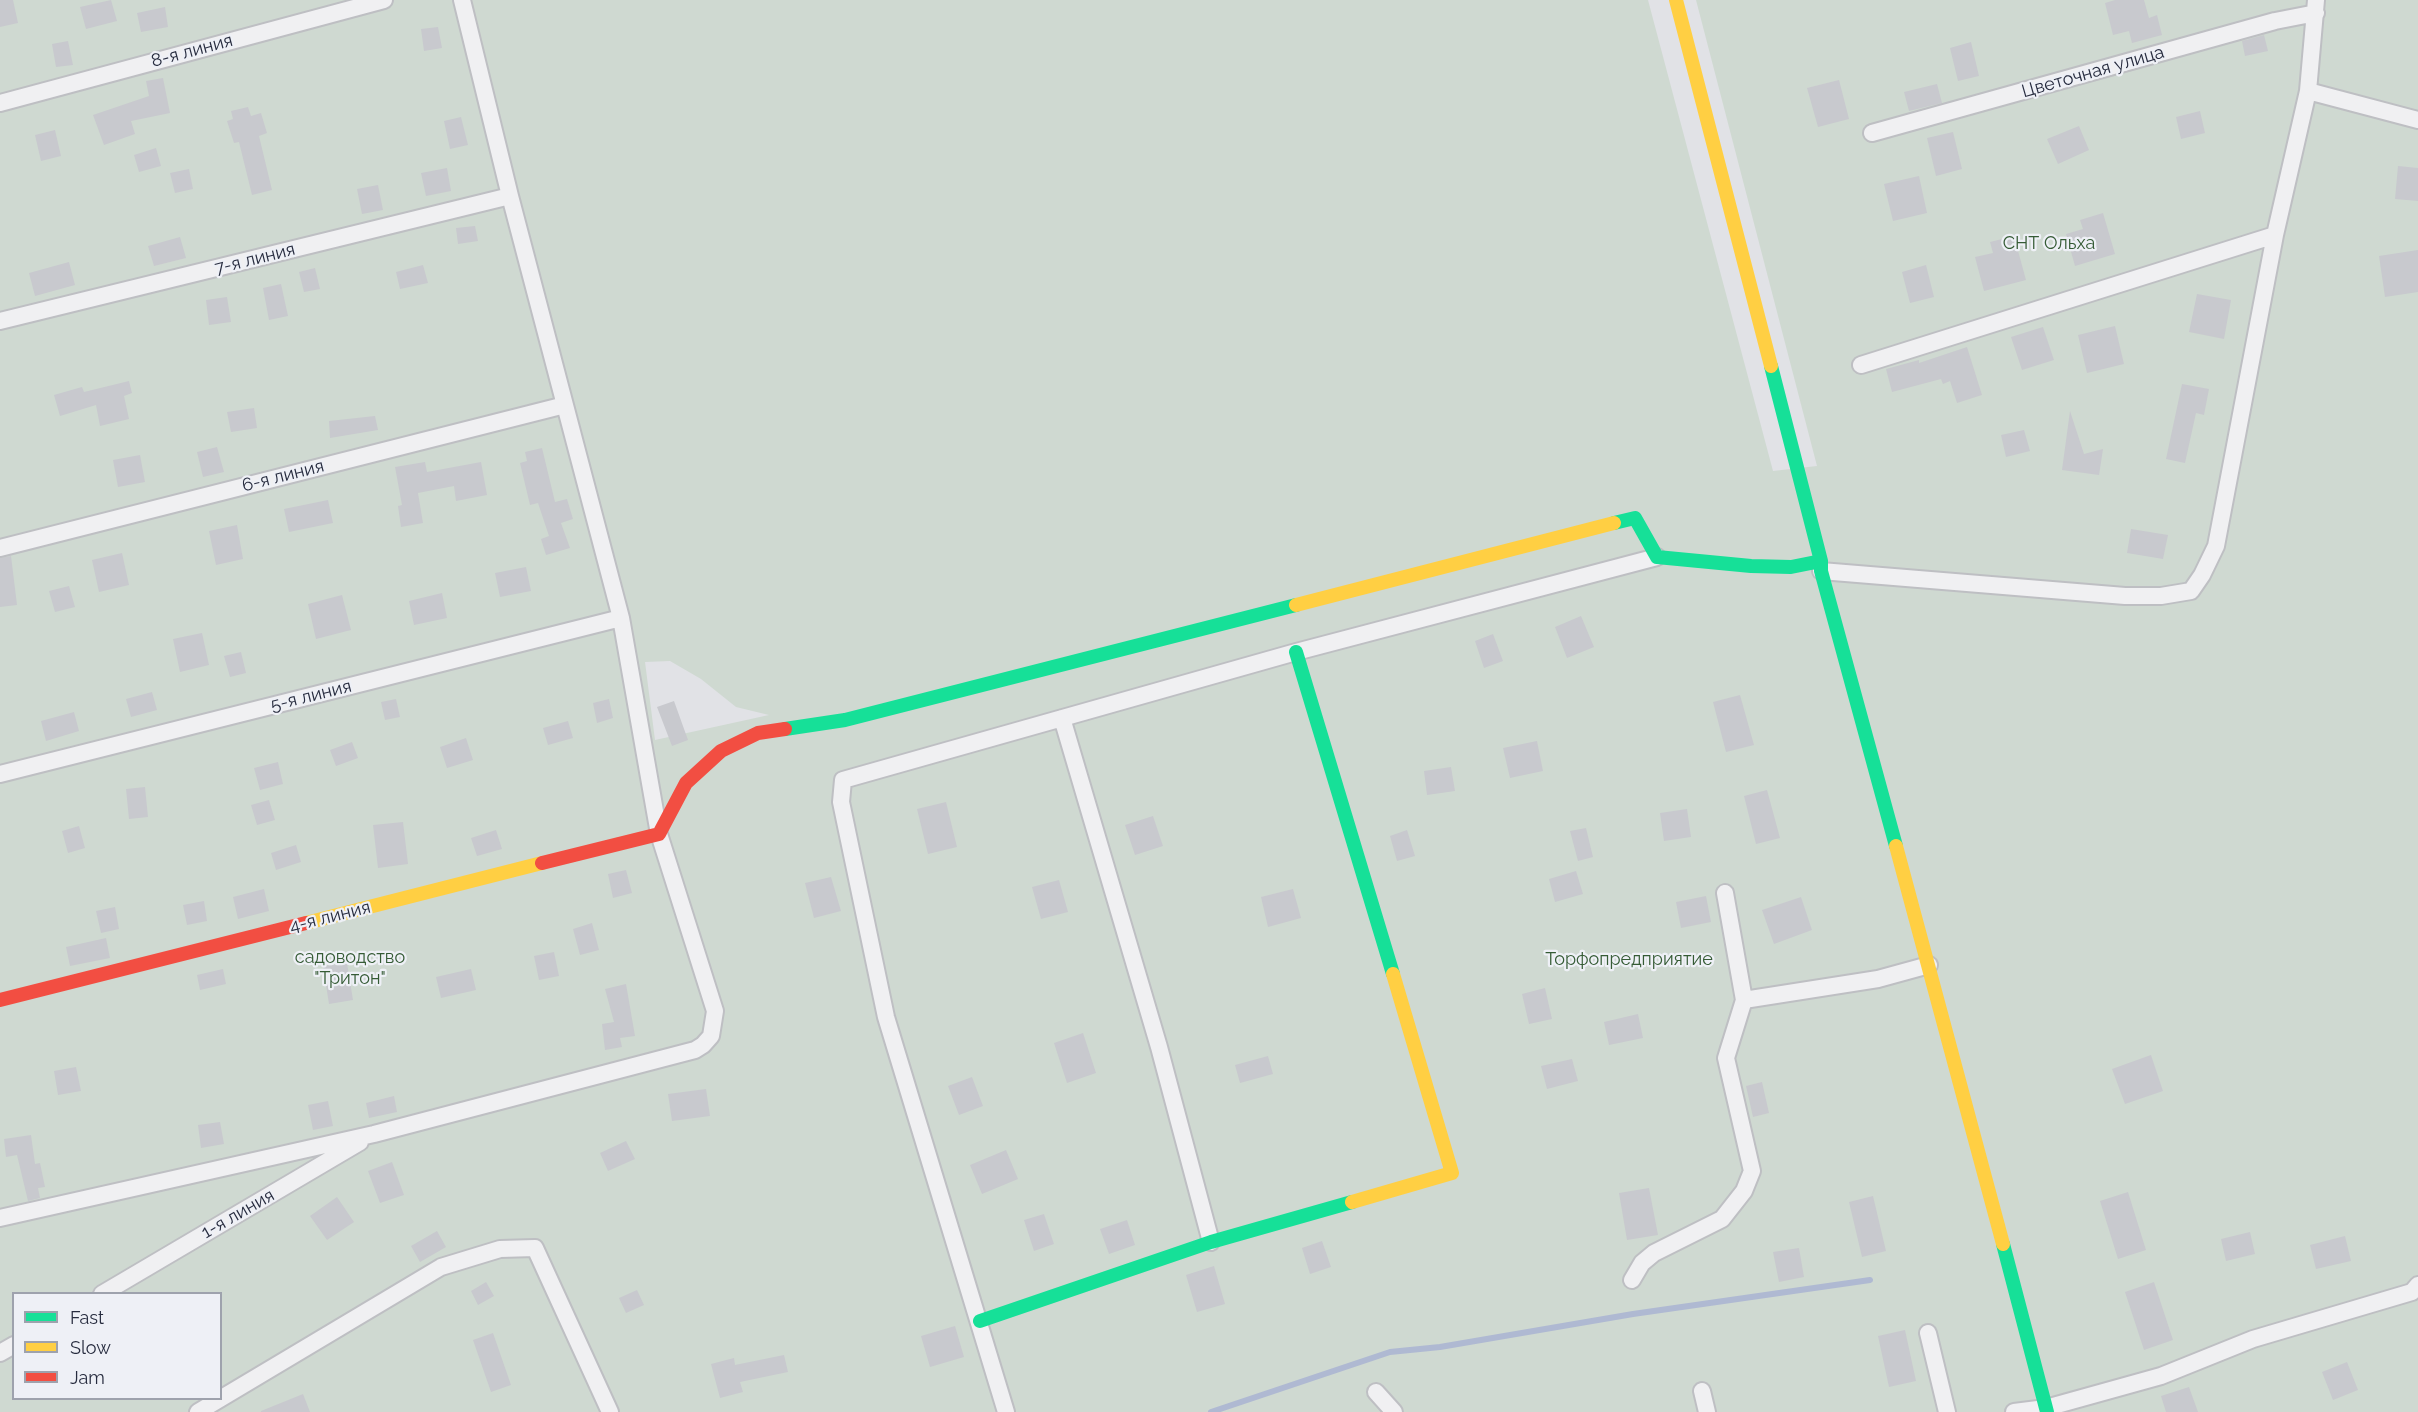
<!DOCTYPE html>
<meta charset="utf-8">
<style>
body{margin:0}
#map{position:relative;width:2418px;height:1412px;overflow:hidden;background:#e1e2e6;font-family:Raleway,sans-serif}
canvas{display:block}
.legend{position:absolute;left:12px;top:1292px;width:210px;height:108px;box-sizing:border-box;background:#eef0f6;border:2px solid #9ea2ad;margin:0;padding:8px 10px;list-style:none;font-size:18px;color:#272c3f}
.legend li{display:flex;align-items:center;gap:12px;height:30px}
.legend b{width:30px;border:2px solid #9ea2ad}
</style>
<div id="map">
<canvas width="2418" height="1412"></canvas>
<ul class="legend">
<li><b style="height:8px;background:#16e098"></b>Fast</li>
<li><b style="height:8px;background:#ffcf43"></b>Slow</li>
<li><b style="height:8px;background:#f24e42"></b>Jam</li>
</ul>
</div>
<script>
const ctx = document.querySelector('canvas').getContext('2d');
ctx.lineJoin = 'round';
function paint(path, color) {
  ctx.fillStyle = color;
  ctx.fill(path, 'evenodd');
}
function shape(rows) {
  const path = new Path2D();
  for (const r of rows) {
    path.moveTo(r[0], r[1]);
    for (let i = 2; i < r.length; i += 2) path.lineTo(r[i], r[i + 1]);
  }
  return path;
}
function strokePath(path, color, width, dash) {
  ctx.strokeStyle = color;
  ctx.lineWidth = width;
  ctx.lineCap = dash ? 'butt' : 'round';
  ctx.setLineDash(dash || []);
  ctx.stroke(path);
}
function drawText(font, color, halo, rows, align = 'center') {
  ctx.font = font + ' Raleway,sans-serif';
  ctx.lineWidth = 4.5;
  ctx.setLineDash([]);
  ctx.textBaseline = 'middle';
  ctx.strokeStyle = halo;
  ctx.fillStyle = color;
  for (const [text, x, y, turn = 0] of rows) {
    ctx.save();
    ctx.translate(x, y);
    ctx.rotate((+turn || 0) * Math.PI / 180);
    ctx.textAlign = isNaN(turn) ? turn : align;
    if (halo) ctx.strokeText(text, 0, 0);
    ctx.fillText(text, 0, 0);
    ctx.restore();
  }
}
const green = shape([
 [0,0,1648,0,1773,471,1817,466,1696,0,2418,0,2418,1412,0,1412],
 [670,661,701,679,736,707,769,715,655,740,645,662],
 [14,1294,220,1294,220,1398,14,1398]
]);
const stream = shape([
 [1211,1412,1390,1352,1440,1347,1633,1314,1870,1280]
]);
const building = shape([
 [0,0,13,0,18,23,0,27],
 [111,0,117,21,86,29,80,7],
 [2115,0,2144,0,2149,18,2157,15,2162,35,2132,43,2129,31,2113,35,2105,3],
 [165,7,168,27,141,32,137,13],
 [438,27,442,48,424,51,421,29],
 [2264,35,2268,51,2245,56,2242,41],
 [68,41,73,65,56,67,52,44],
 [1971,42,1979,76,1958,81,1950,48],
 [163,78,170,113,131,121,135,134,104,145,93,115,149,96,146,81],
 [1839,80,1849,119,1818,127,1807,88],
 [1937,84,1942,103,1909,111,1904,92],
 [248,107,251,116,261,113,267,133,259,136,272,190,252,195,239,142,234,143,227,121,233,119,231,111],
 [2200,111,2205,133,2181,139,2176,117],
 [461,117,468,145,450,149,444,121],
 [2079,126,2089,150,2058,164,2047,139],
 [55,130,61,156,41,161,35,135],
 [1953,132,1962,169,1936,176,1927,138],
 [156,148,161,166,139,172,134,155],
 [2398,166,2418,168,2418,201,2395,199],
 [447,168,451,191,426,196,421,173],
 [189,169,193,189,175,193,170,173],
 [1919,176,1927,213,1893,221,1884,184],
 [378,185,383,210,362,214,357,189],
 [2103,213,2115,254,2075,266,2066,234,2083,229,2080,220],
 [475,226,478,241,458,244,456,228],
 [2014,236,2026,280,1984,291,1975,257,1993,253,1990,242],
 [180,237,186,258,154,266,148,246],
 [2418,250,2418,292,2385,297,2379,256],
 [69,262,75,285,35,296,29,273],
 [423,265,428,283,400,289,396,272],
 [1926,265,1934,297,1910,303,1902,272],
 [315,268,320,289,304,292,299,272],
 [281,284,288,316,269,320,263,288],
 [2197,294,2231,300,2224,339,2189,332],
 [227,297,231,322,209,325,206,300],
 [2115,326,2124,364,2087,373,2078,335],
 [2043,327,2054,360,2022,370,2011,337],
 [1967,347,1982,395,1957,403,1950,381,1943,384,1941,379,1892,392,1886,369,1919,360,1919,363],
 [129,381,132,393,124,396,129,419,100,426,96,405,60,416,54,395,82,387,84,392],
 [2182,384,2209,389,2204,415,2196,413,2185,463,2166,459],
 [254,408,257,428,231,432,227,412],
 [2070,411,2084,454,2103,449,2099,475,2062,470],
 [375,416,378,430,330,438,329,421],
 [2024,430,2030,451,2006,457,2001,435],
 [217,447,224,472,203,477,197,452],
 [542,448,555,502,567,499,573,519,561,523,570,548,546,555,541,539,549,536,538,503,530,505,520,463,527,461,525,452],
 [140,455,145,482,118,487,113,460],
 [425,462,427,472,481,462,487,495,456,501,454,486,418,493,423,523,401,527,398,506,402,505,395,467],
 [328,500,333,523,289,532,284,509],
 [237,525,243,559,216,565,209,531],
 [2131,529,2168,535,2163,559,2127,553],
 [122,553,129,585,99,592,92,560],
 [11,556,17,605,0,607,0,558],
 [526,567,531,591,500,597,495,573],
 [69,586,75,607,55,612,49,591],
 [442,593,447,618,414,625,409,601],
 [342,595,351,630,316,639,308,604],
 [1581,616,1594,647,1567,658,1555,627],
 [202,633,209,665,180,672,173,639],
 [1493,634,1503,661,1484,668,1475,641],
 [241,652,246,673,230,677,224,656],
 [152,692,157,710,131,717,126,699],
 [1740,695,1754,745,1726,752,1713,702],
 [396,699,400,717,385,720,381,702],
 [609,699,613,718,597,723,593,703],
 [674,701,688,740,672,746,657,707],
 [74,712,79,731,46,741,41,721],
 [568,721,573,738,548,745,543,728],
 [466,738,473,760,447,768,440,747],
 [1537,741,1543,771,1510,778,1503,748],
 [352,742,358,758,336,766,330,750],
 [278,762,283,784,260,790,254,768],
 [1451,767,1455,791,1427,795,1424,771],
 [145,787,148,817,129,819,126,789],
 [1767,790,1780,838,1756,844,1744,796],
 [269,800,275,820,257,825,251,805],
 [946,802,957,847,928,854,917,809],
 [1687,809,1691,837,1664,841,1660,813],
 [1153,816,1163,846,1135,855,1125,825],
 [403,822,408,864,378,868,373,825],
 [79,826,85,848,68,853,62,831],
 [1586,828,1593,857,1578,861,1570,831],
 [496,830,502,849,477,856,471,838],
 [1407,830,1415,856,1397,861,1390,836],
 [296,845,301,862,276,870,271,853],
 [626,870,632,893,613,898,608,874],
 [1576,871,1583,894,1555,902,1549,879],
 [831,877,841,911,814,918,805,883],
 [1059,880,1068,912,1041,919,1032,887],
 [264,889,269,911,238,919,233,897],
 [1293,889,1301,918,1268,927,1261,897],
 [1706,896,1711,922,1681,928,1676,902],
 [1801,897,1812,930,1774,944,1762,910],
 [204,901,207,921,187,925,183,905],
 [115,907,119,929,101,933,96,911],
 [592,923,599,950,580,955,573,929],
 [106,938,110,958,70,966,66,947],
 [554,952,559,976,539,980,534,956],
 [347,963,353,1000,329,1004,323,966],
 [223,969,226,984,200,990,197,975],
 [471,969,476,990,441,998,436,977],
 [626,984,635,1036,620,1038,622,1047,605,1050,602,1024,614,1022,605,989],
 [1545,988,1552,1019,1529,1024,1522,994],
 [1638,1014,1643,1038,1609,1045,1604,1022],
 [1083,1033,1096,1073,1067,1083,1054,1043],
 [2151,1055,2163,1091,2125,1104,2112,1069],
 [1268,1056,1273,1074,1240,1083,1235,1065],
 [1572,1059,1578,1081,1547,1089,1541,1066],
 [76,1067,81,1091,58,1095,54,1071],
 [972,1077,983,1106,959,1115,948,1086],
 [1762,1082,1769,1113,1753,1117,1746,1086],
 [706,1089,710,1116,672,1121,668,1094],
 [394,1096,397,1112,369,1118,366,1103],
 [328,1101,333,1126,313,1130,308,1105],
 [220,1122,224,1144,201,1148,198,1125],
 [31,1135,35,1164,40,1163,45,1187,38,1188,40,1198,28,1201,17,1155,6,1157,4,1139],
 [626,1141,635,1159,608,1171,600,1153],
 [1006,1150,1018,1179,982,1194,970,1165],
 [392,1162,404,1195,380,1203,368,1171],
 [1649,1188,1658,1235,1627,1240,1619,1193],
 [2128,1192,2146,1250,2118,1259,2100,1201],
 [1873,1196,1886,1251,1862,1257,1849,1202],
 [337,1197,354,1222,327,1240,310,1216],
 [1044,1214,1054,1244,1034,1251,1024,1220],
 [1127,1220,1135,1245,1109,1254,1100,1229],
 [437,1231,446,1247,420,1262,411,1246],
 [2250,1232,2255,1254,2226,1261,2221,1239],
 [2345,1236,2351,1261,2316,1269,2310,1245],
 [1322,1241,1331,1267,1310,1274,1302,1248],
 [1799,1248,1804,1277,1779,1282,1773,1252],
 [1214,1266,1225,1304,1197,1312,1186,1275],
 [486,1282,494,1296,478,1305,471,1291],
 [2154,1282,2173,1340,2144,1350,2125,1292],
 [637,1290,644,1305,626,1313,619,1298],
 [955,1326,964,1357,930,1367,921,1336],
 [1905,1330,1916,1381,1889,1387,1878,1336],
 [493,1333,511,1385,491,1392,473,1340],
 [784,1355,788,1372,740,1382,743,1392,720,1398,711,1364,734,1358,735,1365],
 [2347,1362,2358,1390,2333,1400,2322,1372],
 [2189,1387,2198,1412,2166,1412,2161,1396],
 [303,1394,310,1412,261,1412,261,1411]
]);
const street = shape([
 [2308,91,2418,120],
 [0,103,384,0],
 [1872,133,2275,21,2316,13],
 [0,321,510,196],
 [1861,365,2275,235],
 [0,548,565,405],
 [1821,571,2125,596,2161,596,2191,591,2202,575,2216,546,2275,235,2308,91,2316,0],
 [1062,718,1159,1047,1211,1242],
 [0,774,621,618],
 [1744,1000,1878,979,1929,965],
 [0,1218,374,1134,695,1050,703,1045,711,1036,715,1011,659,834,621,618,510,196,462,0],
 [1632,1280,1642,1263,1654,1253,1722,1219,1744,1191,1752,1171,1726,1058,1744,1000,1725,893],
 [102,1294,360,1142],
 [1928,1333,1947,1412],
 [0,1353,14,1345],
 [1702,1391,1707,1412],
 [1376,1392,1394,1412],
 [198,1412,441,1267,500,1249,535,1248,610,1412],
 [1006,1412,886,1017,841,802,843,780,1296,652,1657,557],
 [2014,1412,2046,1408,2161,1376,2253,1339,2412,1292,2418,1285]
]);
const fast = shape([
 [1771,366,1821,561,1821,571,1896,846],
 [1614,523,1635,518,1657,557,1751,566,1791,567,1821,561],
 [1296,652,1393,974],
 [785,729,845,720,1296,605],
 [2003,1244,2047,1412],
 [980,1321,1211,1242,1352,1202]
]);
const slow = shape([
 [1676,0,1771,366],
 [1296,605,1614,523],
 [1896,846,2003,1244],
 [306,923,542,863],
 [1352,1202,1452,1173,1393,974]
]);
const jam = shape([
 [542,863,659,834,686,783,721,751,758,733,785,729],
 [0,1000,306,923]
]);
const streetNames = [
 ["8-я линия",192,51,-15],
 ["Цветочная улица",2093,72,-16],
 ["7-я линия",255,259,-14],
 ["6-я линия",283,476,-14],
 ["5-я линия",311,696,-14],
 ["4-я линия",330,917,-14],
 ["1-я линия",238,1214,-30]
];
const parkNames = [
 ["СНТ Ольха",2049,244],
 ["садоводство",350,958],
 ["\"Тритон\"",350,979],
 ["Торфопредприятие",1629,960]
];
paint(green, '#cfd9d1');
strokePath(stream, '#afb9d2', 6);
paint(building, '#c8c9ce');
strokePath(street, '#bebfc3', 20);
strokePath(street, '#f0f0f2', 16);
strokePath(fast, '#16e098', 14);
strokePath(slow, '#ffcf43', 14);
strokePath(jam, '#f24e42', 14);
drawText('18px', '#272c3f', '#eef0f6', streetNames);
drawText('18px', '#355b35', '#eef0f6', parkNames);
</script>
